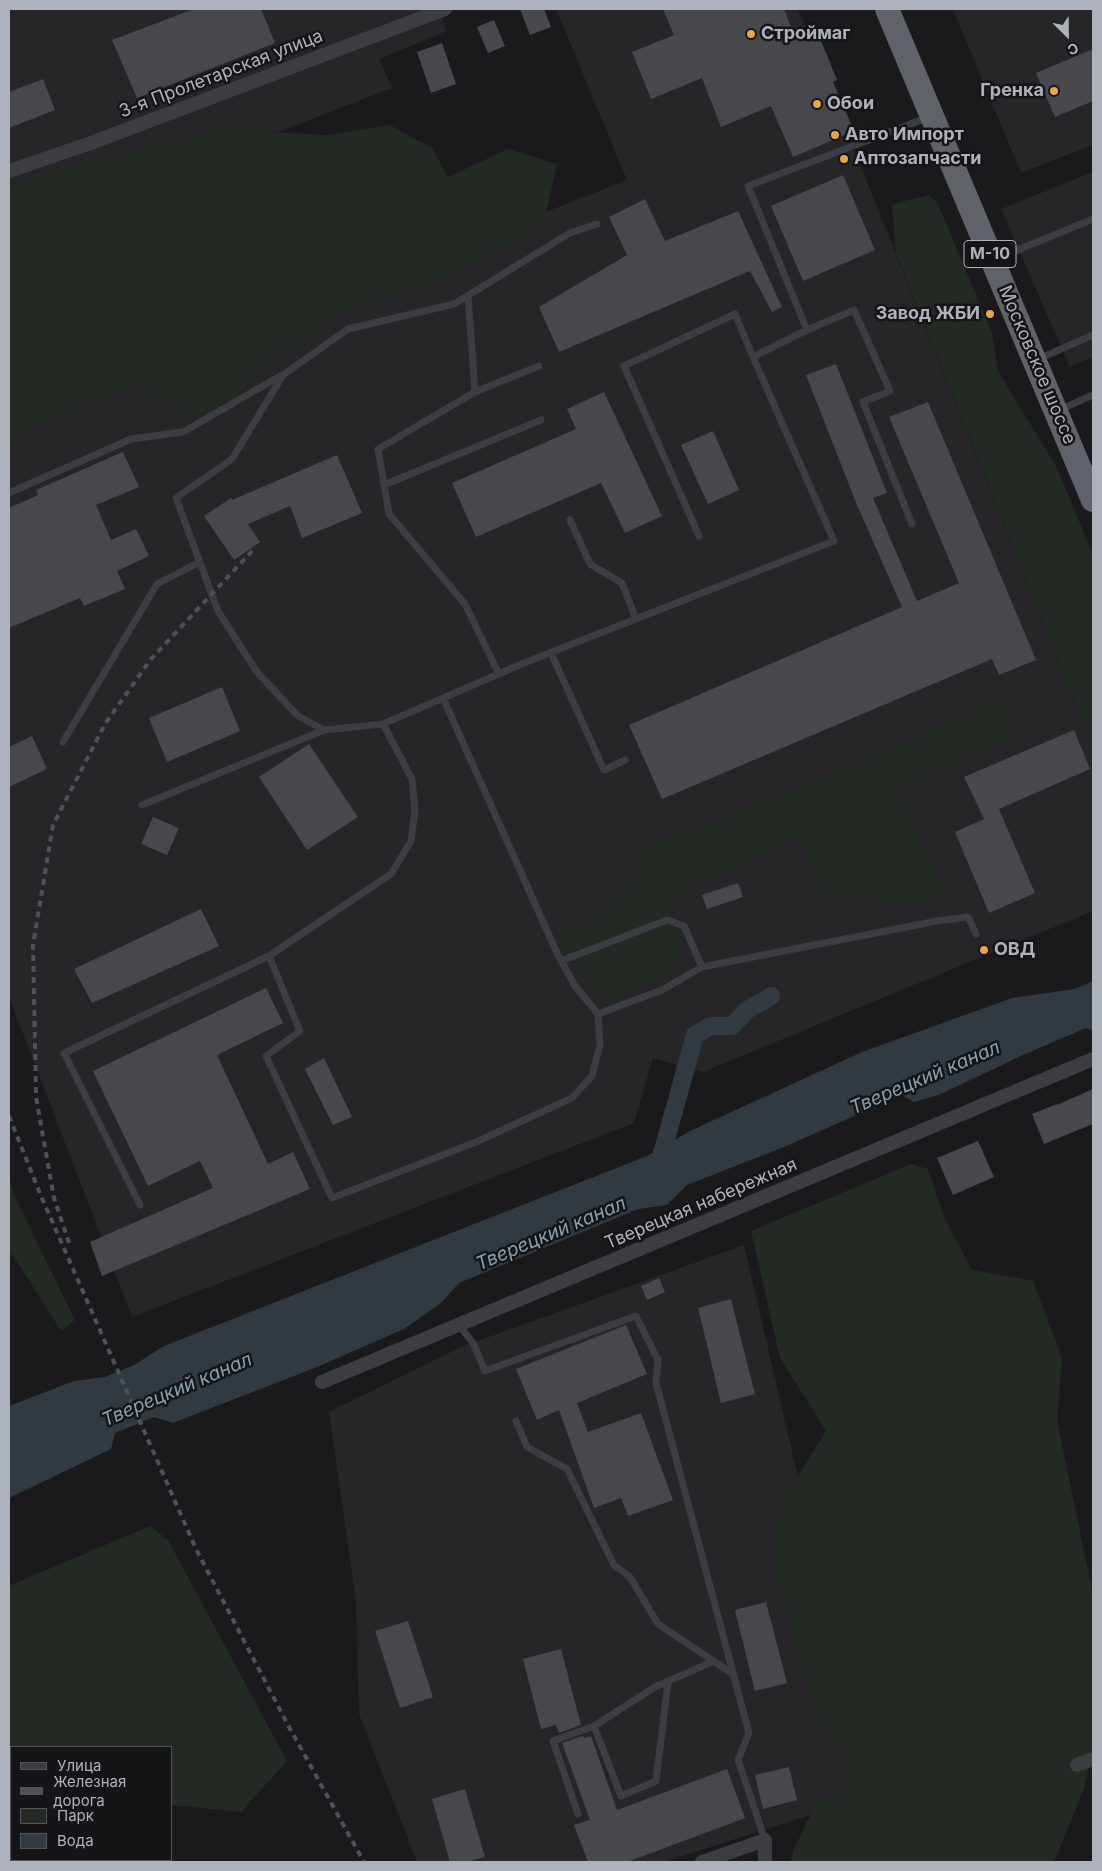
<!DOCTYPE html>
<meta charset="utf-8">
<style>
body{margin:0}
#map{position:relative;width:1102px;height:1871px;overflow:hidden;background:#1a1a1c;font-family:Inter,sans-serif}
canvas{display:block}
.frame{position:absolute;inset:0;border:10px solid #aeb3bb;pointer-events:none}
.legend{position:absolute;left:10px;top:1746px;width:162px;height:115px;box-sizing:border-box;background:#151517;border:1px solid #525459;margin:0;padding:6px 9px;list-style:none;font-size:15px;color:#aeb3bb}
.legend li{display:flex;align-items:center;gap:10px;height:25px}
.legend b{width:25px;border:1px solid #525459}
.north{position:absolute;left:1042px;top:10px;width:50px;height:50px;-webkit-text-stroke:4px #151517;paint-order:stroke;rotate:157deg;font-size:14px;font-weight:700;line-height:20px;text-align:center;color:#aeb3bb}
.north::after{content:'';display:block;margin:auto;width:18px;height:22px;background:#aeb3bb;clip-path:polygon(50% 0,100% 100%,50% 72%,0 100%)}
</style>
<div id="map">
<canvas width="1102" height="1871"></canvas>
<div class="frame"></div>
<ul class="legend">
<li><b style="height:6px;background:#3b3d41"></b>Улица</li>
<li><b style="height:6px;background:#4f5156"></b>Железная дорога</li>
<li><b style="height:14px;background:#222a23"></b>Парк</li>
<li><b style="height:14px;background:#313a40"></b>Вода</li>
</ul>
<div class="north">С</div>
</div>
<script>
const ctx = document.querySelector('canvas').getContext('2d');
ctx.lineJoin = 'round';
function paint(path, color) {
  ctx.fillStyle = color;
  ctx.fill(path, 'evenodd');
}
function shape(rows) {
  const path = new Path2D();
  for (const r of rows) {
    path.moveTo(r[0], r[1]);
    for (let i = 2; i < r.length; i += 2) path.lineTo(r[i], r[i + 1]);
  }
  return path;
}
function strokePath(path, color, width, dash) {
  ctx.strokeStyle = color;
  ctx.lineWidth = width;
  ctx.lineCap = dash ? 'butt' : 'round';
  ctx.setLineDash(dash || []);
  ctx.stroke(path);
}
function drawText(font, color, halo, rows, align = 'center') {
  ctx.font = font + ' Inter,sans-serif';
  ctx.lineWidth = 5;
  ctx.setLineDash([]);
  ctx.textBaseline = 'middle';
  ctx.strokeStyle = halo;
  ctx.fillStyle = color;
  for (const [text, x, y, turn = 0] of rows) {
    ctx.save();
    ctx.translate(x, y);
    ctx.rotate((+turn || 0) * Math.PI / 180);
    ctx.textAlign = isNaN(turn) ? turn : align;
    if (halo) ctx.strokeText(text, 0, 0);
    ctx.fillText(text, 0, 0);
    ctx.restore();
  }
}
const built = shape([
 [9,9,438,9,447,31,379,59,392,88,9,236],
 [556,9,798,9,1084,726,1093,722,1093,911,703,1072,653,1058,634,1123,132,1317,9,997,9,424,627,180],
 [953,9,1093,9,1093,145,1021,173],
 [1093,172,1093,357,1070,367,1001,209],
 [744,1245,872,1795,664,1862,417,1862,359,1714,356,1602,329,1412,461,1347]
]);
const green = shape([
 [390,125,432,148,448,177,508,149,557,164,544,222,488,255,397,297,343,311,282,351,234,397,188,419,142,383,91,401,9,439,9,189,32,177,220,130,328,135],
 [930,195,938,204,992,333,998,371,1057,468,1093,555,1093,722,1084,726,896,253,892,204],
 [1000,700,1016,735,897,788,943,888,930,905,824,896,803,840,789,840,668,898,684,961,665,977,608,999,582,974,557,930,600,922,631,887,643,849,805,786],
 [911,1164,928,1169,944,1217,972,1270,1033,1281,1062,1358,1057,1420,1093,1595,1093,1749,1084,1789,1054,1862,790,1862,794,1849,817,1801,843,1791,853,1763,822,1723,800,1659,772,1567,781,1503,826,1431,780,1358,751,1231],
 [9,1179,15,1197,75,1320,61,1331,20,1266,9,1252],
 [150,1526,168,1540,287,1761,241,1812,171,1805,171,1747,11,1747,11,1860,66,1860,63,1862,9,1862,9,1586]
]);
const water = shape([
 [1093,981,1093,1031,1086,1028,1023,1055,941,1094,914,1102,902,1095,784,1147,687,1185,667,1205,638,1209,459,1283,441,1303,404,1329,317,1367,173,1423,154,1417,115,1433,111,1449,9,1498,9,1406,74,1381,105,1377,134,1365,164,1346,647,1156,690,1131,862,1052,1012,998,1075,989]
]);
const canal = shape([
 [658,1168,695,1035,710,1026,732,1026,746,1011,771,996]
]);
const building = shape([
 [194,9,261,9,275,43,137,98,112,40],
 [520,9,544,9,551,27,530,35],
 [663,9,784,9,794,35,815,26,837,80,833,82,854,131,793,157,771,106,721,127,702,78,651,99,632,52,674,35],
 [494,20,505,46,488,53,477,27],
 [442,43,456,84,431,93,417,52],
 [1093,49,1093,101,1055,117,1036,73],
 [43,79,55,110,9,128,9,92],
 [843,175,875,250,803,281,771,206],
 [645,199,665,241,738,211,782,307,772,312,750,271,559,352,539,307,627,255,609,217],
 [836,364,887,493,873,498,917,601,959,583,889,417,928,402,1036,660,999,675,992,659,662,799,629,725,902,607,857,505,806,375],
 [604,392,662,516,625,533,601,483,476,537,452,483,576,429,567,409],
 [713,431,739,490,708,504,681,445],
 [123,452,139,487,96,505,111,540,136,529,149,556,117,571,125,589,84,606,80,598,9,628,9,508,38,495,36,490],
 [337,455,362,513,302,538,290,506,248,524,260,542,234,560,204,516,231,498,232,500],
 [222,687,240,731,167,762,149,718],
 [1074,730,1090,769,999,809,1035,893,989,913,955,832,984,819,964,777],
 [32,736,47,769,9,787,9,747],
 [309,744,358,817,307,850,259,777],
 [153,817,179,828,167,855,141,844],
 [738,883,743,897,707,909,702,895],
 [201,909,219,946,92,1003,74,969],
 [266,988,283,1023,217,1055,268,1164,293,1152,310,1189,102,1276,90,1242,213,1188,200,1161,148,1186,93,1071],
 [324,1058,352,1117,333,1125,305,1069],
 [1093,1089,1093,1124,1044,1144,1032,1114,1057,1104,1057,1105],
 [978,1141,994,1177,953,1195,937,1158],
 [659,1278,665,1292,647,1300,641,1286],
 [731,1299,755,1394,721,1403,698,1308],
 [626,1325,647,1374,577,1403,588,1432,641,1413,673,1500,628,1516,621,1498,594,1508,559,1410,537,1420,516,1369],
 [766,1602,787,1683,755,1691,735,1610],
 [408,1621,433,1697,400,1708,375,1631],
 [561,1649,581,1725,559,1733,556,1725,541,1729,523,1659],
 [583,1736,584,1738,591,1736,617,1810,727,1769,745,1818,627,1862,588,1862,574,1825,590,1820,562,1743],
 [789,1767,797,1800,763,1809,755,1775],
 [465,1789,485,1857,467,1862,450,1862,432,1799]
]);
const service = shape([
 [996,259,1093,219],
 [468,296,475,392,378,449,389,514,465,604,499,674],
 [807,330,854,310,890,391,863,402,912,524],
 [1038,359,1093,335],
 [475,392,539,366],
 [1059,410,1093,395],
 [384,485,541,420],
 [9,493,131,439,183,432,282,375],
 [570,520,590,564,622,583,636,619],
 [699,536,624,366,735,314,753,357],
 [551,653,604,770,625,760],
 [383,724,324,730,298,716,257,672,218,611,176,498,232,459,283,375,348,329,454,304,570,233,597,224],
 [63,742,157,584,200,562],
 [142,805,324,730],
 [269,956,300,1031,266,1056,332,1198,476,1142,572,1098,592,1076,600,1045,598,1014,575,986,557,953,443,698],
 [561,961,667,920,684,926,702,967,937,921,968,917,976,934],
 [598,1014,662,990,702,967],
 [140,1205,64,1053,269,956,391,874,411,841,415,810,412,779,383,724,524,663,834,541,753,357,807,330,748,186,929,117],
 [459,1325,473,1343,485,1371,636,1316,658,1360,656,1383,749,1733,738,1760,765,1840],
 [516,1421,527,1447,567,1469,614,1565,630,1577,658,1624,733,1674],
 [594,1726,621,1796,656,1781,668,1682],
 [578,1814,553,1741,594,1726,655,1687,714,1661]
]);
const minor = shape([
 [9,171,91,143,445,9],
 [322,1382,1093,1059],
 [1077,1765,1093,1759],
 [702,1862,765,1840,765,1862]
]);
const trunk = shape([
 [887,9,1093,500]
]);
const rail = shape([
 [9,1116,41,1196,196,1549,289,1727,364,1862],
 [69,1243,54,1198,36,1097,33,945,53,825,105,724,151,659,254,549]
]);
const markers = [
 [751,34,5,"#e7a747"],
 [1054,91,5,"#e7a747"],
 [817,104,5,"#e7a747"],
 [835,135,5,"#e7a747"],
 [844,159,5,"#e7a747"],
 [990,314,5,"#e7a747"],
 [984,950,5,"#e7a747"]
];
const shields = [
 [990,254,52]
];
const shieldNames = [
 ["М-10",990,254]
];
const poiNames = [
 ["Строймаг",761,34],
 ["Гренка",1044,91,"right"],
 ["Обои",827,104],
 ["Авто Импорт",845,135],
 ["Аптозапчасти",854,159],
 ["Завод ЖБИ",980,314,"right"],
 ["ОВД",994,950]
];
const streetNames = [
 ["3-я Пролетарская улица",221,74,-21],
 ["Московское шоссе",1037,365,67],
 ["Тверецкая набережная",701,1204,-23]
];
const waterNames = [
 ["Тверецкий канал",925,1078,-23],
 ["Тверецкий канал",551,1234,-23],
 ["Тверецкий канал",177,1390,-23]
];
paint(built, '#262629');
paint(green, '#222a23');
paint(water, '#313a40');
strokePath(canal, '#313a40', 18);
paint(building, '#47484c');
strokePath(service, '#3b3d41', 7);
strokePath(minor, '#3b3d41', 14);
strokePath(trunk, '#606269', 24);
strokePath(rail, '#4f5156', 4, [6, 5]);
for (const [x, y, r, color] of markers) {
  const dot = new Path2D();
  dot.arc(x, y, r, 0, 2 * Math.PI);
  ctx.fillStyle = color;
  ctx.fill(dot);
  strokePath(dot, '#151517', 2);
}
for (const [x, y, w] of shields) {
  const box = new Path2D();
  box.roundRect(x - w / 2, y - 13.5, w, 27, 4);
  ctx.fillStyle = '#151517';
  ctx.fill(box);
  strokePath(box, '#aeb3bb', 1);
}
drawText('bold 16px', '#aeb3bb', null, shieldNames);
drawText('bold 18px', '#aeb3bb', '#151517', poiNames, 'left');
drawText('18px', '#aeb3bb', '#151517', streetNames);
drawText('italic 19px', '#87a1b3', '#151517', waterNames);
</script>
